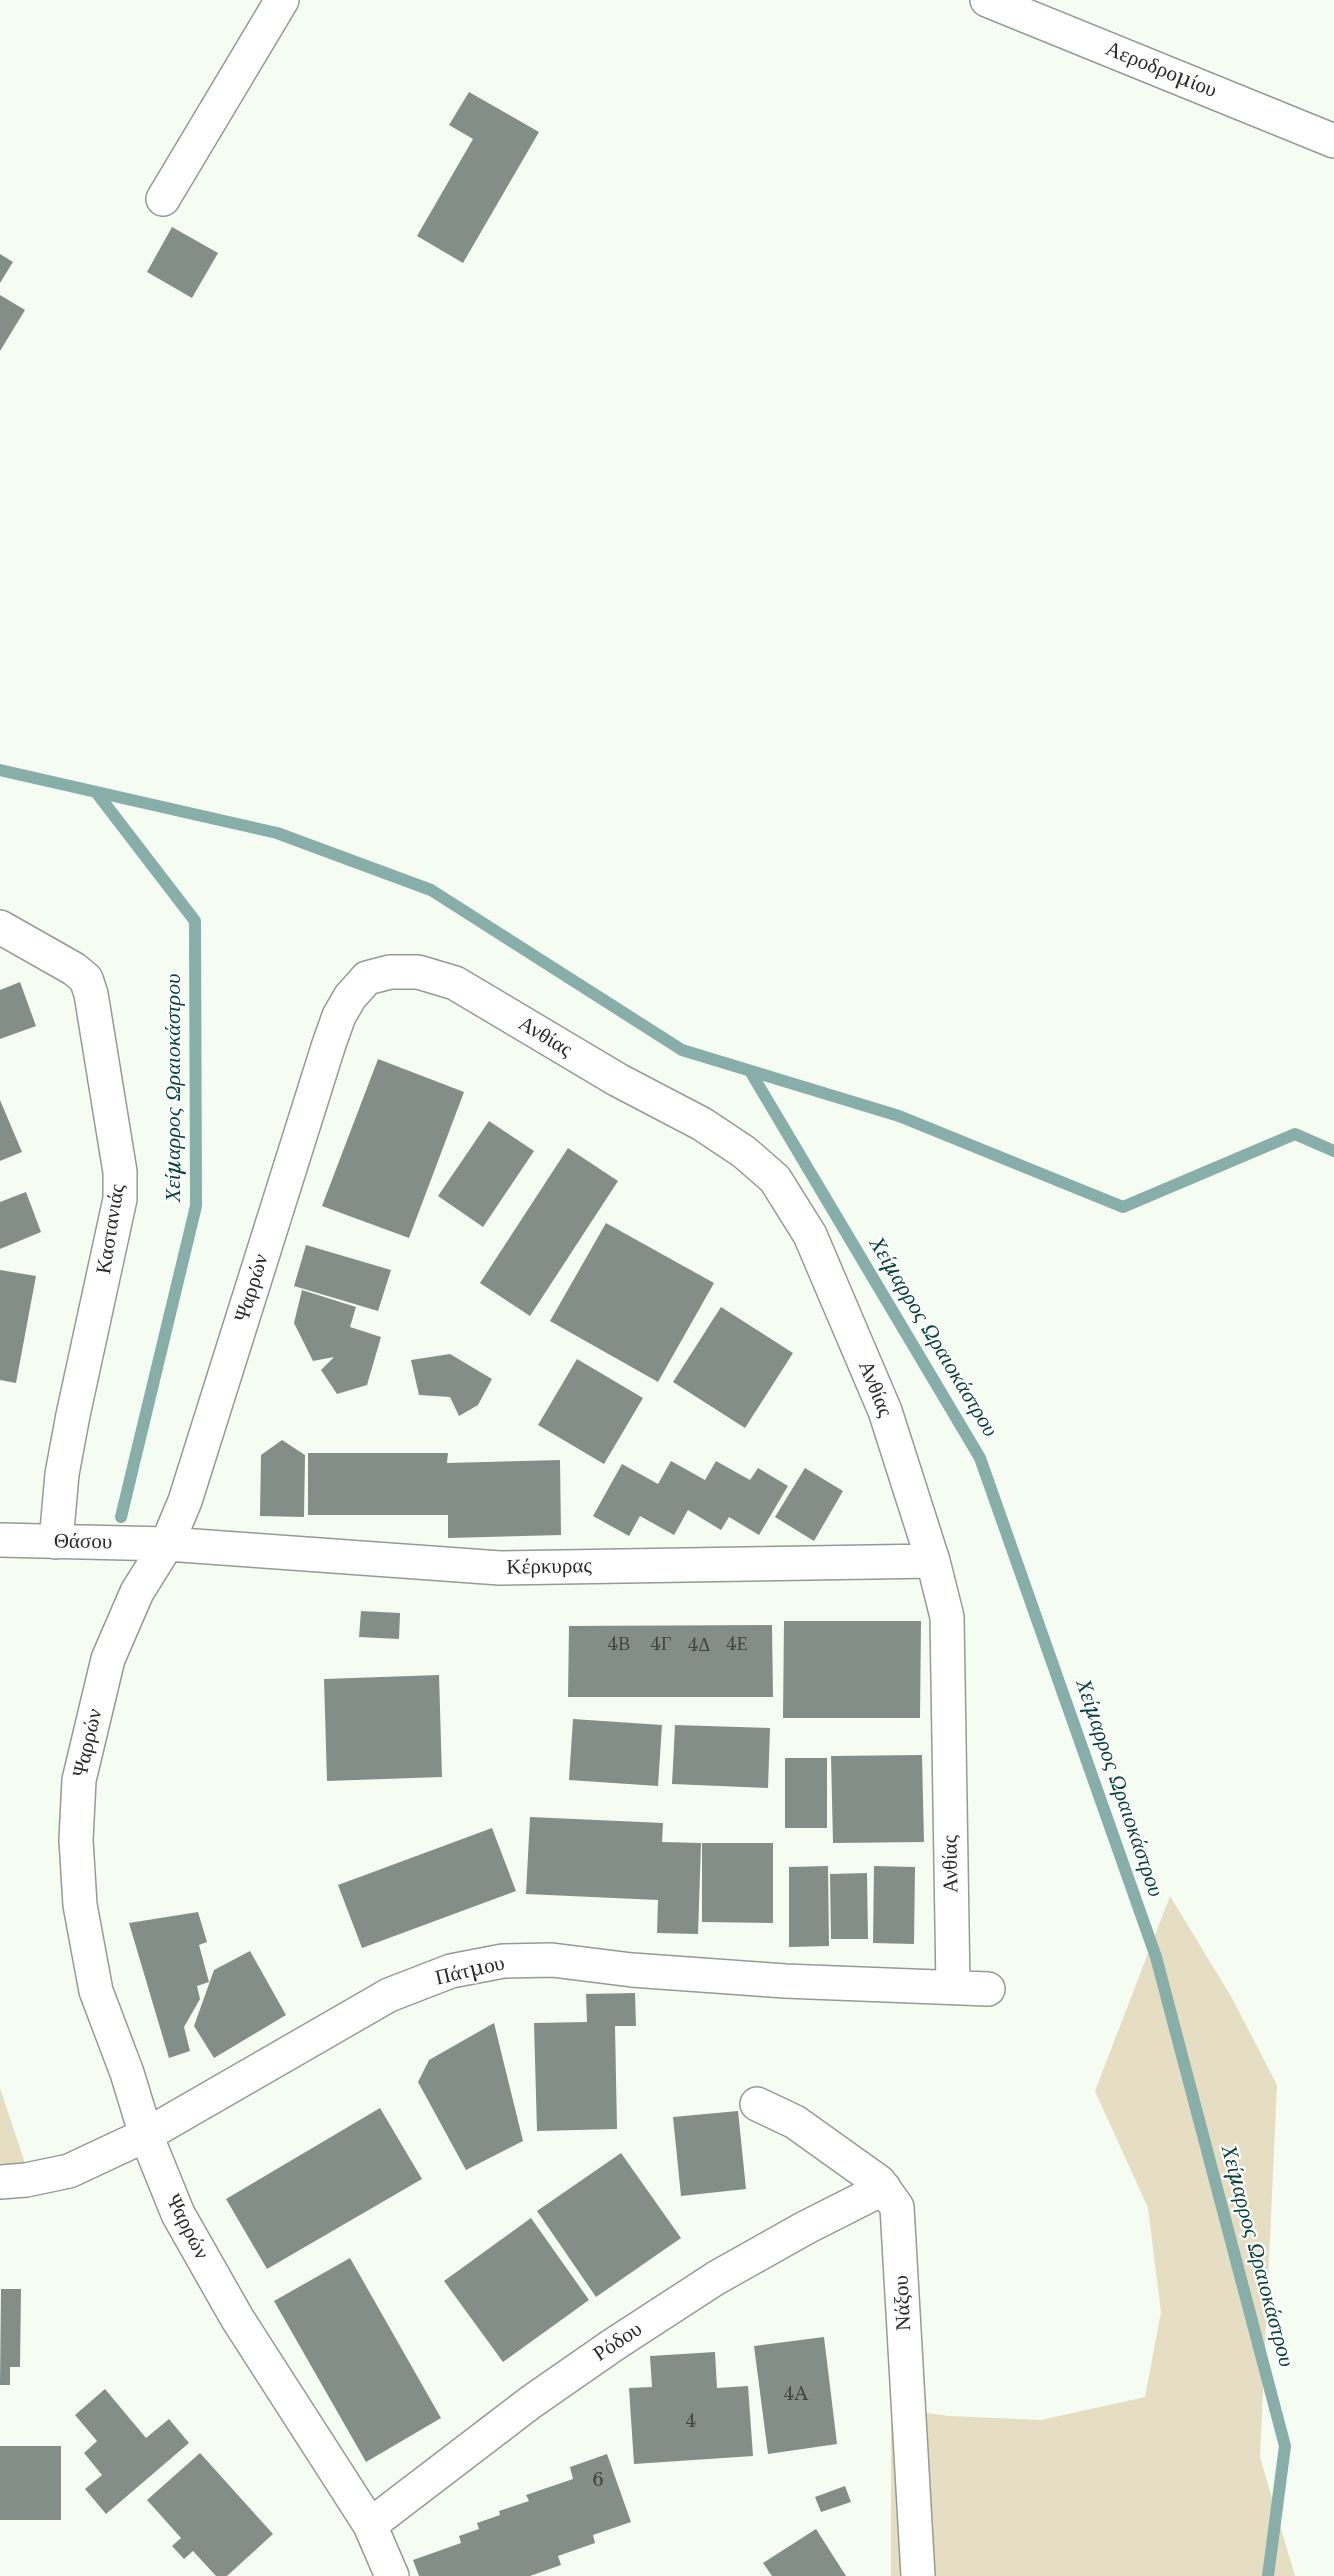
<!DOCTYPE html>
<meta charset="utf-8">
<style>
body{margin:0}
canvas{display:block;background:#f5fdf3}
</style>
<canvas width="1334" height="2576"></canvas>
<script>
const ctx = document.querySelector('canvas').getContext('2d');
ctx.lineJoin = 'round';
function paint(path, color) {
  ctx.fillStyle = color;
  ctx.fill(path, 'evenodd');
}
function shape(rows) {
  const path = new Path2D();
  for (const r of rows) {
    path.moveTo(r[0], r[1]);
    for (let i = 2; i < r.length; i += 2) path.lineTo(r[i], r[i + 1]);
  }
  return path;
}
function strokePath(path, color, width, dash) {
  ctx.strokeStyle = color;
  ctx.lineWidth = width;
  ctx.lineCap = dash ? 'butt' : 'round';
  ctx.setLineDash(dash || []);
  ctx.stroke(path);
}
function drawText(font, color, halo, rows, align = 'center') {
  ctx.font = font + ' "Libre Baskerville",serif';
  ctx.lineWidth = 4.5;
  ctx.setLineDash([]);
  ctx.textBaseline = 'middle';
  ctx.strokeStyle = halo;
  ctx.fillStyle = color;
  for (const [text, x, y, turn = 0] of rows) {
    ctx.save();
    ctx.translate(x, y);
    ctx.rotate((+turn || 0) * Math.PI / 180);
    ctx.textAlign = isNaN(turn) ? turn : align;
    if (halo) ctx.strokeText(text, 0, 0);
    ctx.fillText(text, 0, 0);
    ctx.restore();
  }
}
const green = shape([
 [1170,1896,1232,1998,1277,2085,1260,2457,1295,2576,891,2576,891,2408,949,2416,1041,2420,1145,2397,1161,2312,1148,2208,1095,2091],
 [0,2088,28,2172,0,2172]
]);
const stream = shape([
 [0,770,277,833,431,890,682,1050,899,1116,1123,1207,1295,1134,1334,1151],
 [96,792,195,921,196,1206,121,1517],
 [750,1071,980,1458,1156,1957,1285,2446,1268,2576]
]);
const building = shape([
 [469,92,539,132,463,263,417,236,473,139,449,125],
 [172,227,218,253,192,298,147,272],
 [0,254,13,262,0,283],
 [0,295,25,310,0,351],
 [20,982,36,1026,0,1039,0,990],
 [378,1059,464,1092,409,1238,322,1206],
 [0,1100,22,1152,0,1161],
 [489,1121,534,1151,483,1227,438,1196],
 [568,1148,618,1181,530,1316,480,1283],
 [26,1192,41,1232,0,1249,0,1202],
 [606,1223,714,1283,658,1382,550,1321],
 [306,1245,391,1270,378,1311,294,1286],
 [0,1270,36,1276,16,1383,0,1380],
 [302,1290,356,1307,350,1327,381,1337,367,1385,337,1394,321,1370,334,1357,313,1361,294,1323],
 [721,1307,793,1353,745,1428,673,1382],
 [450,1354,492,1379,478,1405,459,1416,450,1397,419,1395,411,1360],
 [577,1359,643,1398,604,1464,538,1425],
 [282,1440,305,1455,304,1517,260,1516,261,1455],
 [308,1453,448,1453,447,1463,560,1460,561,1535,448,1538,448,1515,308,1515],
 [671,1461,705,1480,716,1461,750,1480,758,1468,788,1486,759,1535,729,1517,721,1530,688,1510,674,1535,640,1516,629,1536,593,1516,622,1464,658,1484],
 [805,1468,843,1491,814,1541,775,1517],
 [361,1611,400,1613,399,1639,359,1637],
 [784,1621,921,1621,920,1718,783,1718],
 [772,1625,773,1697,568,1697,569,1626],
 [439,1675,442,1777,327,1781,324,1679],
 [573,1719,662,1725,658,1786,569,1780],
 [675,1725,770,1728,768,1788,672,1784],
 [922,1755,924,1842,833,1843,831,1756],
 [785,1758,827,1758,827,1828,785,1828],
 [530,1817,663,1823,662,1842,701,1843,698,1934,657,1933,658,1900,526,1894],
 [492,1828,516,1891,362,1948,338,1885],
 [702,1843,773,1843,773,1923,702,1922],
 [828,1866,829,1946,789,1947,789,1867],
 [874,1866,915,1867,914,1944,873,1943],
 [867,1873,868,1939,831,1939,830,1874],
 [198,1912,207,1942,199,1945,209,1982,197,1986,200,1999,184,2027,190,2051,169,2058,129,1923],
 [250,1951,286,2015,214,2058,194,2026,214,1970],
 [635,1993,636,2026,615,2026,617,2129,537,2131,534,2023,587,2022,586,1994],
 [494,2023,523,2141,466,2170,418,2082,429,2060],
 [380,2108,422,2179,267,2269,226,2199],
 [738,2111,746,2189,681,2196,673,2117],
 [621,2153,681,2238,596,2297,537,2211],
 [531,2218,589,2300,503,2362,444,2281],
 [350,2258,441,2418,366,2462,274,2301],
 [1,2289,21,2289,20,2367,10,2367,10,2385,0,2385],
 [824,2337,837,2444,768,2454,754,2346],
 [715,2352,717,2388,748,2386,753,2456,634,2464,629,2388,652,2387,650,2356],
 [105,2389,146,2438,169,2419,189,2443,106,2514,85,2489,102,2475,84,2453,97,2441,75,2415],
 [0,2446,61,2446,61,2520,0,2520],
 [200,2453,273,2534,227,2576,216,2576,193,2551,184,2559,172,2546,181,2538,147,2500],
 [607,2454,631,2522,593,2535,595,2543,558,2556,561,2565,530,2576,419,2576,413,2560,461,2543,459,2536,479,2529,477,2523,500,2515,499,2511,529,2501,526,2495,573,2479,570,2467],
 [845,2486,851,2502,821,2512,815,2497],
 [816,2529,846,2576,772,2576,763,2563]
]);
const street = shape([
 [163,199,282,0],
 [0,927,74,969,86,979,91,994,120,1172,120,1199,73,1415,62,1474,56,1542],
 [0,1540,167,1544,500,1568,933,1561],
 [757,2104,795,2122,879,2182,897,2207,918,2576],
 [0,2182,26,2180,69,2171,146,2135,389,1995,451,1971,503,1961,552,1960,632,1970,785,1981,988,1989],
 [370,2525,531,2402,613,2345,716,2278,805,2228,884,2188],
 [392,2576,370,2525,237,2318,178,2214,146,2135,127,2073,96,1991,80,1905,76,1840,79,1780,108,1659,137,1592,167,1544,185,1501,329,1044,339,1016,350,997,367,978,390,972,418,972,455,983,618,1080,702,1124,744,1152,775,1179,810,1235,885,1411,933,1561,947,1617,953,1987]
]);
const secondary = shape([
 [987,0,1334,141]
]);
const numberNames = [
 ["4Β",619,1645],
 ["4Γ",661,1645],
 ["4Ε",737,1645],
 ["4Δ",699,1646],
 ["4A",796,2395],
 ["4",691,2422],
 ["6",598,2481]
];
const streetNames = [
 ["Αεροδρομίου",1161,70,22],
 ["Ανθίας",545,1037,31],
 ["Καστανιάς",111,1229,-81],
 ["Ψαρρών",252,1288,-73],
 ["Ανθίας",875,1389,68],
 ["Θάσου",83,1542,1],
 ["Κέρκυρας",549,1567,-1],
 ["Ψαρρών",88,1743,-77],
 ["Ανθίας",951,1864,-91],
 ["Πάτμου",470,1971,-13],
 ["Ψαρρών",187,2227,63],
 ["Νάξου",903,2303,-93],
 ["Ρόδου",618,2342,-34]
];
const waterNames = [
 ["Χείμαρρος Ωραιοκάστρου",174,1088,-90],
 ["Χείμαρρος Ωραιοκάστρου",933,1337,59],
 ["Χείμαρρος Ωραιοκάστρου",1119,1788,71],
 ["Χείμαρρος Ωραιοκάστρου",1257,2256,75]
];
paint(green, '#e6dec3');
strokePath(stream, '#87aea8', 12);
paint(building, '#838e88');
strokePath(street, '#949b92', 36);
strokePath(secondary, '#949b92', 36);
strokePath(street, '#fff', 33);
strokePath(secondary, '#fff', 33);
drawText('18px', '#404441', null, numberNames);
drawText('21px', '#2a2c29', '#fff', streetNames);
drawText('italic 22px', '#08453e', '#fff', waterNames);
</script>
